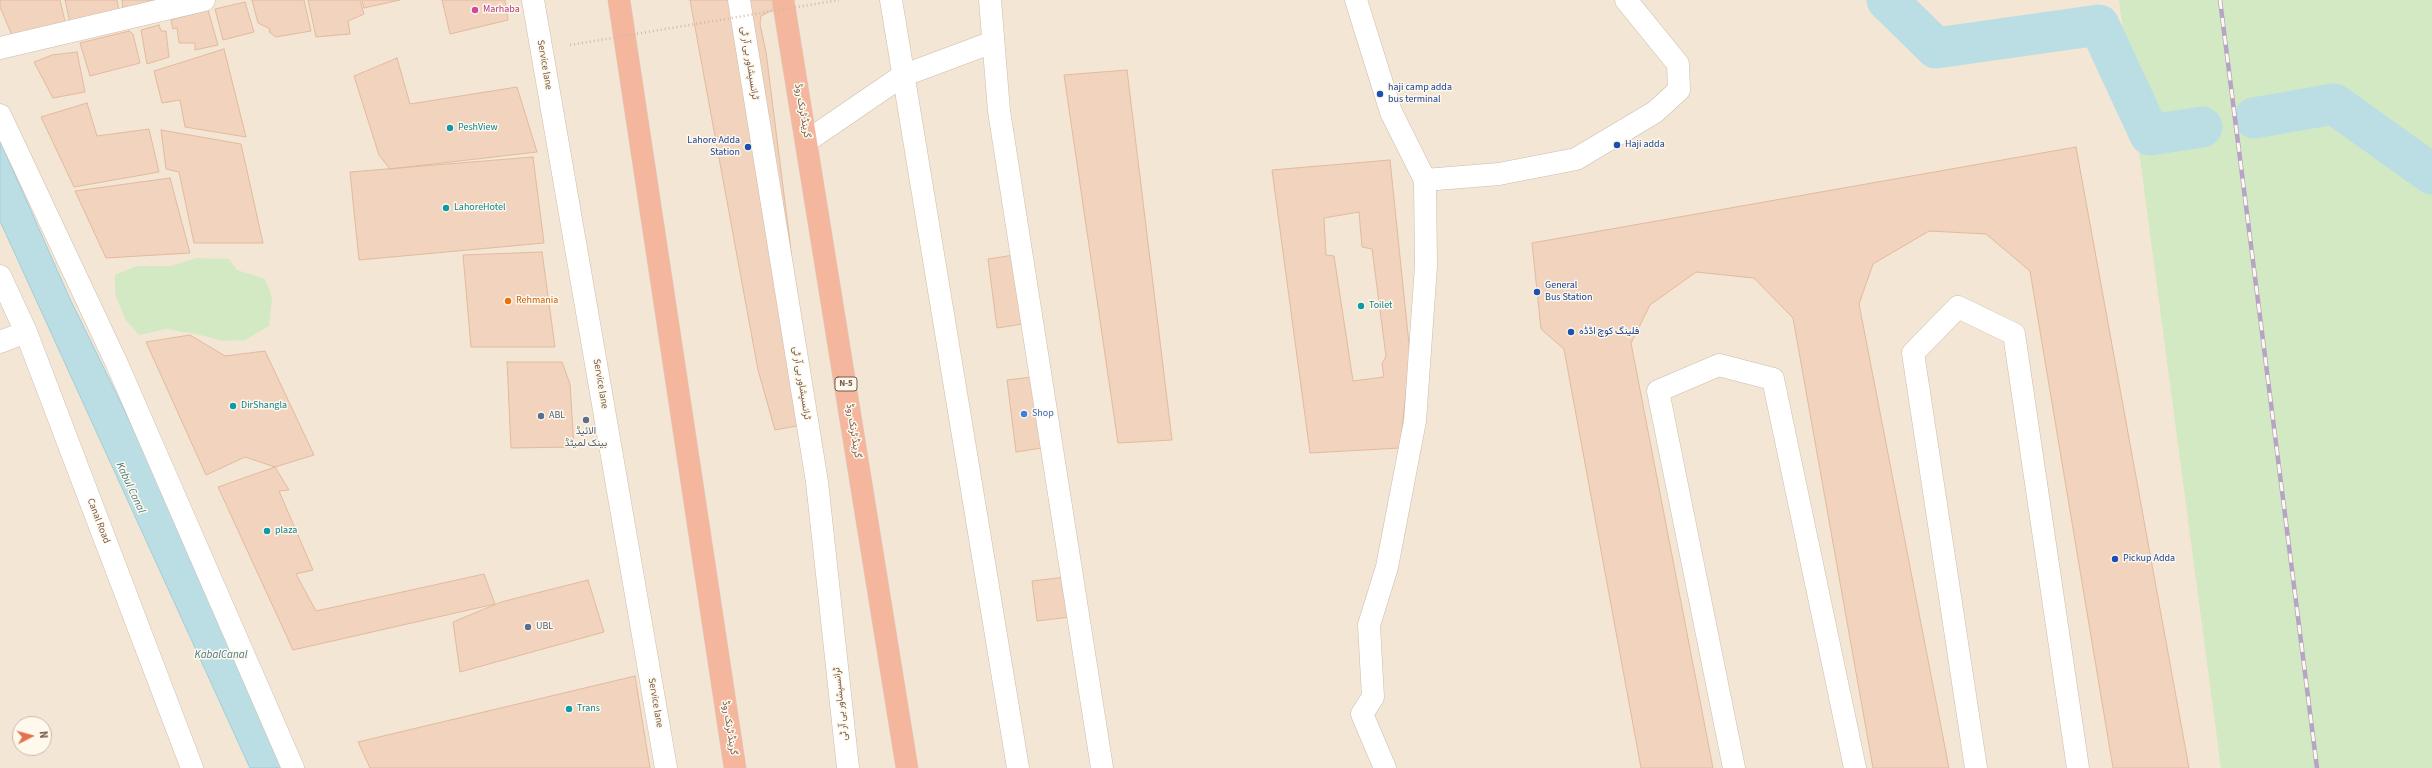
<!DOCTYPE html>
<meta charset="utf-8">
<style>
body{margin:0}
#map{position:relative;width:2432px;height:768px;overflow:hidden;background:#fcf4e6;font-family:"Source Sans 3",sans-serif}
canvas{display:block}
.north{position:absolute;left:12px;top:716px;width:40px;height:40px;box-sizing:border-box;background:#fff8ec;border:1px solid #c7b9ac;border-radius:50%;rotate:84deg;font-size:11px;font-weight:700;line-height:16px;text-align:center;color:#745b4b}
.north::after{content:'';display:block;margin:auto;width:14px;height:18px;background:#e2734e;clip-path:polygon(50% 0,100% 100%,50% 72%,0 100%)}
</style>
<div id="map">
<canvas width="2432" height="768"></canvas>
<div class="north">N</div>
</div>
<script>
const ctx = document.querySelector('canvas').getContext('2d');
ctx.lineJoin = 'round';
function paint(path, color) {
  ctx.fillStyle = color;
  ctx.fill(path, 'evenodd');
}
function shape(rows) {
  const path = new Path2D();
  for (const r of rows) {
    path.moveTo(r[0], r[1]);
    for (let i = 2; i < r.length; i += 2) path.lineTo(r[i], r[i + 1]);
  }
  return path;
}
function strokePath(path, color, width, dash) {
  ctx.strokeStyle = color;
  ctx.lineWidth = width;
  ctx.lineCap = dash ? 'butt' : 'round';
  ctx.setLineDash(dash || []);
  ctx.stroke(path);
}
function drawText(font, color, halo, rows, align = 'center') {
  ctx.font = font + ' "Source Sans 3",Vazirmatn,sans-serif';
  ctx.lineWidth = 3;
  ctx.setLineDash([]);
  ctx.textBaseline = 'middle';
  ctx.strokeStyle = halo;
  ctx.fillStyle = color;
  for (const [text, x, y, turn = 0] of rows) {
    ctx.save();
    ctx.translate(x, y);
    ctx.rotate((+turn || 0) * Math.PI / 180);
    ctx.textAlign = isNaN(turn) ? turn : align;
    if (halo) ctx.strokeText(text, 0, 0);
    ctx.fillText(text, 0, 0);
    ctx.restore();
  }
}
const residential = shape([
 [0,0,2432,0,2432,768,0,768],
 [20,724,44,724,44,748,20,748]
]);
const green = shape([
 [2119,0,2432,0,2432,768,2221,768],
 [196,258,229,259,237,270,265,279,272,297,269,326,245,340,222,341,197,334,166,329,139,335,125,319,115,294,115,275,137,266,171,266]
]);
const water = shape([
 [0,141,70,299,237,640,295,768,250,768,0,221,0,141]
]);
const canal = shape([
 [1887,0,1936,48,2099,25,2150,135,2202,127],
 [2254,118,2334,104,2432,174]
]);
const building = shape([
 [0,0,60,0,67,30,13,38,0,7,0,0],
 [65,0,117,0,119,12,70,23,65,0],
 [122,0,172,0,123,10,122,0],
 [252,0,304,0,311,31,276,37,269,32,270,29,258,23,252,0],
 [308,0,360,0,364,14,348,21,350,34,316,37,308,0],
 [362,0,400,0,364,8,362,0],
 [442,0,505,0,508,20,450,34,442,0],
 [690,0,774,0,776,8,761,16,760,24,766,52,790,242,807,424,775,430,758,370,690,0],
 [245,2,254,32,223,40,215,9,245,2],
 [208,10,218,45,195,50,195,43,179,43,177,28,173,29,171,21,176,18,208,10],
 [159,25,161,31,166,31,169,57,147,64,141,30,159,25],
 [129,31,133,34,140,63,90,76,80,43,129,31],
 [224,49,246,137,185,127,180,100,162,103,154,71,224,49],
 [77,52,85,92,53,98,34,62,52,55,77,52],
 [397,58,410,104,517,87,537,152,390,169,379,155,354,76,397,58],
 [1127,70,1172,440,1118,443,1064,75,1127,70],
 [87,103,97,136,149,129,159,172,74,187,41,117,87,103],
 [161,130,241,144,263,243,194,243,179,172,166,169,161,130],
 [2076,147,2189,768,2113,768,2030,271,1986,234,1929,231,1873,264,1859,304,1949,768,1873,768,1793,318,1754,278,1696,272,1650,305,1631,343,1713,768,1641,768,1564,349,1541,329,1532,243,2076,147],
 [533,157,544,243,359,260,350,172,533,157],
 [1390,160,1410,354,1400,448,1310,453,1272,170,1390,160],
 [170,178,190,253,106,258,75,191,170,178],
 [1359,212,1362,247,1372,249,1386,356,1382,364,1384,377,1353,381,1334,256,1326,255,1324,218,1359,212],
 [542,252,555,347,471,347,463,255,542,252],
 [1014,255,1023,324,997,328,988,259,1014,255],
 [190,335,225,356,265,351,314,455,275,467,245,457,206,475,146,342,190,335],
 [507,362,562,362,570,384,574,447,511,448,507,362],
 [1032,377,1042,448,1016,452,1007,380,1032,377],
 [275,467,289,490,279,491,313,570,296,574,316,611,484,574,495,604,293,650,218,487,275,467],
 [1066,577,1070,617,1037,621,1032,581,1066,577],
 [588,580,604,632,460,672,453,622,501,602,588,580],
 [635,676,650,768,370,768,358,742,635,676]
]);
const lane = shape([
 [739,0,817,482,848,768],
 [990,0,999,111,1102,768],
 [1356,0,1391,112,1425,180,1426,266,1415,421,1387,567,1369,625,1373,697,1362,714,1385,768],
 [0,48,204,0],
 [807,141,902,76,993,42],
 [1425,180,1499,174,1576,159,1655,112,1679,90,1678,64,1626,0]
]);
const street = shape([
 [0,115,117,364,293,768],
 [0,276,26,332,192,768],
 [0,342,26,332],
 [1734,768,1658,391,1719,365,1773,379,1855,768],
 [1976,768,1913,353,1958,307,2014,334,2078,768]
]);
const secondary = shape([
 [533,0,666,768],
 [891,0,1018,768]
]);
const highway = shape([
 [619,0,735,768],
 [783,0,907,768]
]);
const rail = shape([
 [2220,0,2317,768]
]);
const pathBridge = shape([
 [570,45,839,0]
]);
const markers = [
 [475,10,4,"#d1479c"],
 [1380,94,4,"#1a4fb4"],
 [450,128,4,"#0f9aa8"],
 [1617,145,4,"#1a4fb4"],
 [748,147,4,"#1a4fb4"],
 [446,208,4,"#0f9aa8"],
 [1537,292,4,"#1a4fb4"],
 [508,301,4,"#e8710a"],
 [1361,306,4,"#0f9aa8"],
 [1571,332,4,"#1a4fb4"],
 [233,406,4,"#0f9aa8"],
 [1024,414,4,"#3f7fe0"],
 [541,416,4,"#5c6f8a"],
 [586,420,4,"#5c6f8a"],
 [267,531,4,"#0f9aa8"],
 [2115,559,4,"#1a4fb4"],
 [528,627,4,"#5c6f8a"],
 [569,709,4,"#0f9aa8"]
];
const shields = [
 [846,384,22]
];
const shieldNames = [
 ["N-5",846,384]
];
const hotelNames = [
 ["Marhaba",483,10]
];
const streetNames = [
 ["ٹرانسپشاور بی آر ٹی",749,63,81],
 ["Service lane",544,65,80],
 ["گرینڈ ٹرنک روڈ",802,111,80],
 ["ٹرانسپشاور بی آر ٹی",801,383,81],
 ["Service lane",600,384,80],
 ["گرینڈ ٹرنک روڈ",853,431,81],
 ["Canal Road",98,521,69],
 ["Service lane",655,703,80],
 ["ٹرانسپشاور بی آر ٹی",841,704,-96],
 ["گرینڈ ٹرنک روڈ",729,728,81]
];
const transitNames = [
 ["haji camp adda",1388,88],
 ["bus terminal",1388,100],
 ["Lahore Adda",740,141,"right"],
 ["Station",740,153,"right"],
 ["Haji adda",1625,145],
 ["General",1545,286],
 ["Bus Station",1545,298],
 ["فلینگ کوچ اڈڈہ",1579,332],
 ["Pickup Adda",2123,559]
];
const cultureNames = [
 ["PeshView",458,128],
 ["LahoreHotel",454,208],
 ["Toilet",1369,306],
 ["DirShangla",241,406],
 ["plaza",275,531],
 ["Trans",577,709]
];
const foodNames = [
 ["Rehmania",516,301]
];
const shopNames = [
 ["Shop",1032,414]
];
const serviceNames = [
 ["ABL",549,416],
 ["الائیڈ",586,432,"center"],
 ["بینک لمیٹڈ",586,444,"center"],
 ["UBL",536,627]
];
const waterNames = [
 ["Kabul Canal",130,488,65],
 ["KabalCanal",221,656]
];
paint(residential, '#f3e6d4');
paint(green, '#d2e9c4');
paint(water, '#bbdee5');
strokePath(water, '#a1cdd7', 1);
strokePath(canal, '#bbdee5', 41);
paint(building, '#f1d3be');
strokePath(building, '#e3ba9f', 1);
strokePath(lane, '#cdbcac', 23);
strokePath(street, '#cdbcac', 23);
strokePath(secondary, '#d0bcaa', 23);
strokePath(highway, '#dbd4d0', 23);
strokePath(lane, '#fff', 22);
strokePath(street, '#fff', 22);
strokePath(secondary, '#fff', 22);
strokePath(highway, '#f4b79e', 22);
strokePath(rail, '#b7a4c5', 4.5);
strokePath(rail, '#fff8ec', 3, [9]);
strokePath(pathBridge, '#d5b7a1', 2.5, [1, 3]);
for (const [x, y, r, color] of markers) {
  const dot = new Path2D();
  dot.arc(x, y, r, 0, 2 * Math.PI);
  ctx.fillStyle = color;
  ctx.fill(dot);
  strokePath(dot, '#fff8ec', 1.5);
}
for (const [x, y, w] of shields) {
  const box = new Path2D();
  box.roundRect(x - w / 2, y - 7, w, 14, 3);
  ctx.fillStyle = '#fff8ec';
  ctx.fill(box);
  strokePath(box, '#745b4b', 1);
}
drawText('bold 9px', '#745b4b', null, shieldNames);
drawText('10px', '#b23c85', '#fff8ec', hotelNames, 'left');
drawText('10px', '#745b4b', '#fff8ec', streetNames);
drawText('10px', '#164399', '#fff8ec', transitNames, 'left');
drawText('10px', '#0d838f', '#fff8ec', cultureNames, 'left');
drawText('10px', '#c56008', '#fff8ec', foodNames, 'left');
drawText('10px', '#366cbe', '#fff8ec', shopNames, 'left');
drawText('10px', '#4e5e75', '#fff8ec', serviceNames, 'left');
drawText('italic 11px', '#467a87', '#fff8ec', waterNames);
</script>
